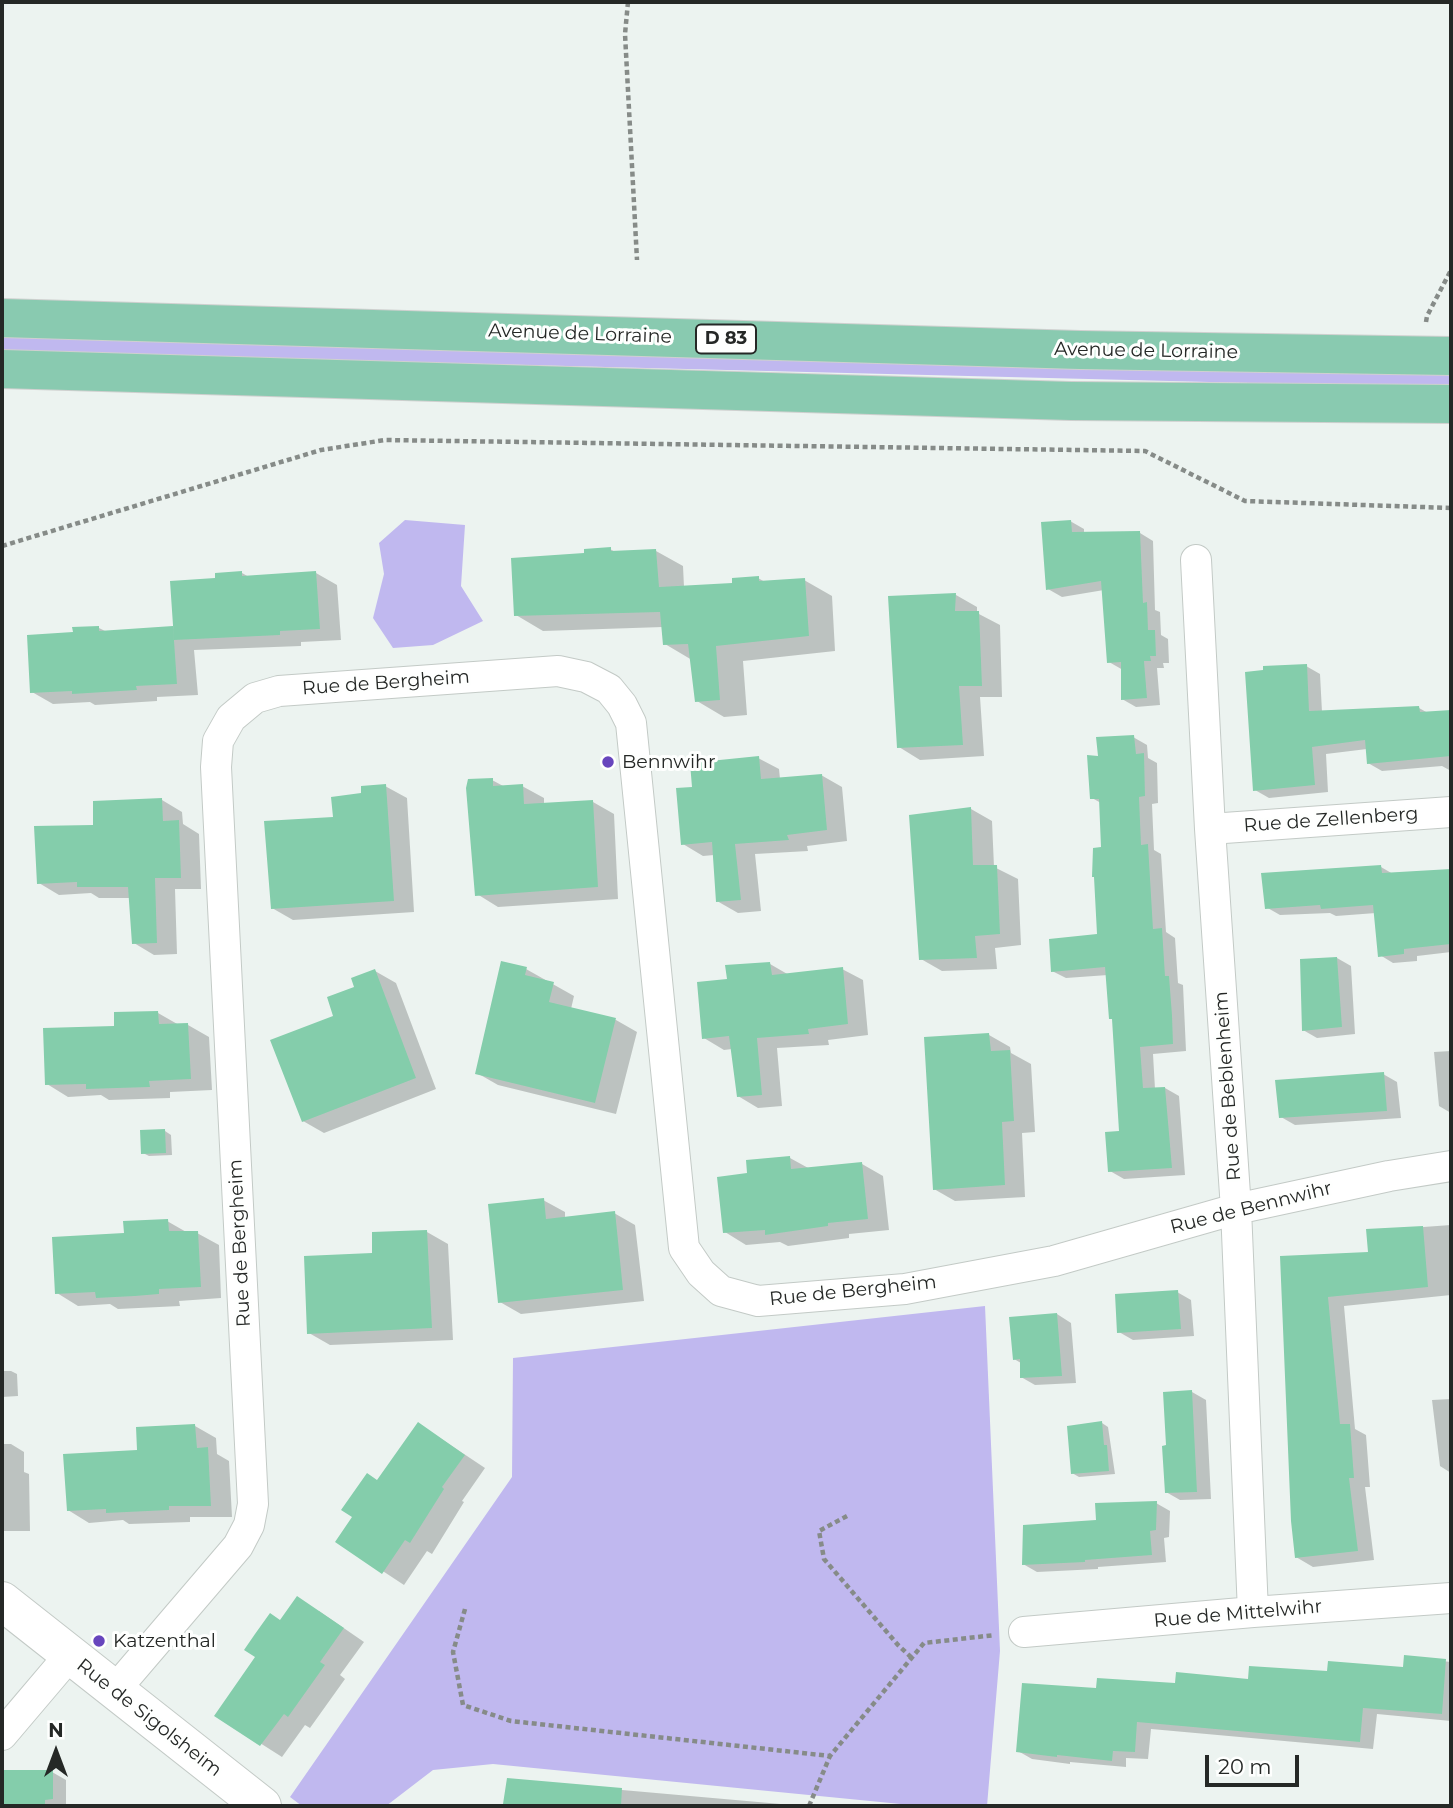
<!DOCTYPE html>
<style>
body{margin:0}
#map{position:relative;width:1453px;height:1808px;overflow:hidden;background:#ecf3f0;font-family:Montserrat,sans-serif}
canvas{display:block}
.frame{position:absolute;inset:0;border:4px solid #252826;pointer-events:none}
.north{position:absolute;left:21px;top:1717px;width:70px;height:70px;-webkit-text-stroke:5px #fefffe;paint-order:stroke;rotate:0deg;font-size:19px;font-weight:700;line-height:28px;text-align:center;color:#252826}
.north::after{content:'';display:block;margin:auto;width:24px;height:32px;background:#252826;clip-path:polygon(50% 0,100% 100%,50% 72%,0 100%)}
.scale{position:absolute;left:1205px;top:1755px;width:94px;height:32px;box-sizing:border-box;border:4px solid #252826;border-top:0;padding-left:9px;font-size:21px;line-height:24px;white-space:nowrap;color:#252826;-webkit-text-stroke:5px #fefffe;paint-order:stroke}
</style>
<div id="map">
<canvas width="1453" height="1808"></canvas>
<div class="frame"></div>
<div class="north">N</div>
<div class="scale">20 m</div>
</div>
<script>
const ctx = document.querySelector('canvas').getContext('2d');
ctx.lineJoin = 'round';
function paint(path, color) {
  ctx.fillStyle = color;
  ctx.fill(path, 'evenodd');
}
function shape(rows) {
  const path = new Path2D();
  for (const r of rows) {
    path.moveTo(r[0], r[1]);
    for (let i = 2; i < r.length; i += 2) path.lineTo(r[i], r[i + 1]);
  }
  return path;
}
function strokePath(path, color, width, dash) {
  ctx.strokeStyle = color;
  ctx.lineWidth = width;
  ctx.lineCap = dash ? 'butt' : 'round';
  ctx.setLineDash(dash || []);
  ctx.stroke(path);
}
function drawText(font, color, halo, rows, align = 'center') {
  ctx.font = font + ' Montserrat,sans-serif';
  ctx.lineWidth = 6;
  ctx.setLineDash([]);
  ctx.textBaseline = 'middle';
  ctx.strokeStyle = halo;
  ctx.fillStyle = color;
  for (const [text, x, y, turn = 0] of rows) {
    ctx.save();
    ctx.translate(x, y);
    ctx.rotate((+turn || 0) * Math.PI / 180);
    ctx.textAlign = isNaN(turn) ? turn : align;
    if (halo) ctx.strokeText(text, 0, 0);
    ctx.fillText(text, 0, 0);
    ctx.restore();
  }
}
const green = shape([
 [2,336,1451,368,1451,388,2,352],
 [405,520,465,525,461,586,483,621,433,645,393,648,373,618,384,574,379,543],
 [985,1306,1000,1651,987,1806,921,1806,493,1764,433,1770,386,1806,302,1806,290,1797,512,1477,513,1358]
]);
const shadow = shape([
 [1070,521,1084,529,1084,534,1140,533,1153,541,1155,610,1160,612,1161,635,1168,639,1169,663,1163,663,1164,668,1157,668,1160,705,1136,707,1122,699,1123,670,1109,662,1104,590,1062,597,1048,589],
 [610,549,617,553,656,551,683,566,684,587,734,584,758,578,765,582,804,580,832,596,835,651,743,661,747,715,724,717,697,701,692,660,665,644,663,627,543,631,516,615,585,555],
 [242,573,249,577,316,573,337,585,341,640,301,642,301,646,194,650,198,695,157,697,157,701,95,705,90,702,53,704,32,692,74,634,99,628,107,632,175,629,217,580],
 [956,595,977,607,977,613,1000,625,1002,697,980,697,984,756,920,760,899,747,889,598],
 [1306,666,1320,674,1322,712,1419,708,1428,713,1451,712,1451,771,1442,766,1382,771,1368,763,1367,749,1326,754,1328,792,1269,798,1255,790],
 [1133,737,1147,745,1148,758,1157,763,1158,803,1152,804,1154,850,1161,854,1166,932,1175,938,1178,983,1183,985,1186,1051,1153,1054,1155,1089,1165,1088,1179,1096,1185,1175,1124,1179,1110,1171,1121,1133,1114,1020,1110,1018,1108,975,1066,978,1052,971,1099,935,1103,849,1101,803,1092,798,1100,758],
 [758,758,779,769,780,779,821,775,842,787,847,841,807,846,808,851,755,854,761,911,738,913,717,901,714,855,703,856,683,844,694,789],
 [492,780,505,787,522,786,544,798,544,805,593,802,614,814,618,899,498,907,477,894],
 [385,786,407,798,414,912,293,920,272,908,335,819,363,795],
 [162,800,182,812,183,824,199,834,201,889,175,889,177,954,154,955,134,943,131,898,99,898,91,893,59,895,39,883,95,826],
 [971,809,992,821,994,867,1018,879,1021,945,995,948,997,969,942,971,921,959],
 [1381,867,1393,874,1451,871,1451,952,1417,956,1417,961,1393,963,1380,955,1376,913,1336,916,1330,913,1280,915,1266,907],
 [1337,958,1351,966,1355,1034,1317,1038,1303,1030],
 [770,964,789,975,842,969,863,980,868,1035,828,1040,829,1045,777,1048,782,1106,758,1108,738,1096,732,1049,724,1050,704,1038,729,981],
 [526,969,574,996,571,1009,616,1020,637,1032,616,1114,498,1085,477,1073],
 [375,971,396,983,436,1089,324,1133,303,1121,336,1017,356,988],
 [158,1013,179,1025,188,1025,209,1037,212,1090,170,1092,170,1098,109,1100,101,1095,68,1097,47,1084],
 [989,1035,1010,1047,1011,1053,1031,1064,1035,1132,1022,1133,1025,1197,955,1201,934,1189],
 [1451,1051,1451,1113,1439,1106,1434,1052],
 [1383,1074,1397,1082,1401,1118,1295,1125,1281,1117],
 [165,1131,171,1135,172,1155,149,1156,143,1153],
 [790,1158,810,1169,862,1164,883,1176,889,1230,849,1234,849,1238,788,1246,780,1242,746,1245,725,1232,749,1175],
 [543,1200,565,1212,565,1218,614,1213,635,1225,644,1301,521,1314,500,1302],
 [167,1221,188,1233,197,1233,219,1245,221,1298,179,1301,180,1306,118,1309,110,1304,78,1306,57,1293],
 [1451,1225,1451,1295,1344,1306,1355,1429,1366,1435,1370,1487,1365,1487,1374,1560,1313,1567,1296,1557,1282,1257,1370,1253,1368,1231],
 [427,1232,448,1244,453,1340,330,1345,309,1333,374,1254],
 [1177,1292,1191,1300,1194,1336,1133,1340,1119,1332],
 [1057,1314,1071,1323,1076,1383,1035,1385,1021,1377,1021,1363,1014,1359],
 [2,1371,11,1371,17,1374,18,1396,2,1397],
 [1192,1392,1206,1400,1211,1499,1180,1500,1166,1492,1168,1446,1165,1394],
 [1451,1399,1451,1473,1440,1466,1432,1400],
 [1102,1423,1108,1427,1115,1474,1079,1477,1072,1473],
 [419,1424,485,1468,462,1501,464,1502,432,1554,427,1551,404,1585,337,1541],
 [195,1426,216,1438,217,1454,229,1461,232,1517,190,1517,190,1522,129,1524,123,1520,89,1523,68,1510,139,1452],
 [2,1444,11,1444,24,1452,24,1472,29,1474,30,1531,2,1531],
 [1156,1503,1170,1511,1169,1537,1164,1538,1166,1562,1098,1567,1098,1569,1037,1572,1023,1564],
 [319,1611,364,1642,340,1675,345,1679,310,1728,305,1725,282,1757,216,1715],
 [1405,1657,1451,1662,1451,1721,1377,1714,1373,1749,1151,1729,1148,1759,1126,1758,1126,1767,1070,1762,1070,1764,1032,1759,1018,1751,1097,1690,1404,1669],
 [2,1772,52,1772,66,1780,66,1806,2,1806],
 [509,1780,792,1805,794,1806,511,1806,505,1803],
 [188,1804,192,1806,149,1806]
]);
const building = shape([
 [1071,520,1072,532,1140,531,1143,603,1147,602,1148,630,1155,630,1156,656,1150,656,1151,661,1144,661,1147,698,1121,700,1121,662,1107,663,1101,581,1046,590,1041,522],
 [611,547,611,551,656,549,659,587,732,583,732,578,759,576,759,581,805,578,809,636,716,646,720,700,695,702,688,644,663,645,660,612,514,616,511,558,584,553,584,549],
 [242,571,242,576,316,571,320,629,280,631,280,635,174,640,170,581,215,578,215,573],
 [956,593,955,611,979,611,982,686,959,686,963,745,897,748,888,596],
 [99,626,99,631,173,626,177,684,136,686,137,690,72,694,72,691,30,693,27,635,73,632,72,627],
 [1307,664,1309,711,1419,706,1420,712,1451,710,1451,756,1367,764,1365,740,1312,747,1315,785,1253,791,1245,672,1263,670,1263,666],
 [1134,735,1136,754,1144,753,1145,796,1139,797,1141,845,1148,844,1153,929,1162,928,1165,976,1169,976,1172,1015,1173,1044,1140,1047,1143,1088,1165,1087,1172,1168,1108,1172,1105,1132,1119,1131,1112,1019,1109,1019,1105,967,1051,972,1049,939,1097,934,1094,877,1092,877,1093,848,1101,847,1099,799,1090,799,1087,755,1098,756,1096,737],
 [759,756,761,779,822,774,827,830,787,835,789,840,735,844,741,900,716,902,712,842,681,845,676,788,692,787,690,763],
 [493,778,493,786,523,784,524,804,593,800,598,887,475,896,466,788,468,779],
 [386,784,394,901,271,909,264,821,333,817,331,797,361,793,361,786],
 [162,798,163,821,179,820,181,878,155,878,157,943,132,944,128,887,77,887,77,882,37,884,34,826,93,825,93,801],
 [971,807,973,865,997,865,1000,934,975,936,977,958,919,960,909,815],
 [1381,865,1382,873,1451,869,1451,944,1404,949,1404,954,1378,957,1373,905,1321,909,1320,905,1265,909,1261,873],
 [1337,957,1342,1027,1302,1031,1300,959],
 [501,961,527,967,525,975,554,982,549,1002,616,1018,595,1103,475,1074],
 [770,962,772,975,843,967,848,1024,808,1029,809,1034,757,1038,762,1095,737,1097,729,1036,702,1039,697,982,727,979,725,965],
 [375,969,416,1078,302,1122,270,1040,333,1016,327,997,354,987,351,978],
 [158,1011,159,1024,188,1023,191,1079,149,1081,150,1087,86,1089,86,1084,45,1085,43,1028,114,1026,114,1012],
 [989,1033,991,1051,1010,1050,1014,1121,1002,1122,1005,1185,933,1190,924,1037],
 [1384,1072,1387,1111,1279,1118,1275,1080],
 [165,1129,166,1153,141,1154,140,1130],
 [790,1156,791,1169,862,1162,868,1219,828,1223,828,1226,765,1235,765,1230,723,1233,717,1177,747,1173,746,1160],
 [544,1198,546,1219,615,1211,623,1290,498,1303,488,1204],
 [168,1219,169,1231,198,1231,201,1287,159,1289,159,1294,135,1296,96,1298,95,1292,55,1294,52,1237,124,1233,123,1221],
 [1423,1226,1428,1287,1328,1297,1340,1424,1350,1424,1354,1478,1349,1478,1358,1551,1295,1558,1291,1521,1280,1256,1368,1252,1366,1229],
 [427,1230,432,1328,307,1334,304,1256,372,1253,372,1232],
 [1178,1290,1181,1329,1117,1333,1115,1294],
 [1057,1313,1062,1376,1020,1378,1020,1359,1013,1360,1009,1317],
 [1192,1390,1197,1492,1165,1493,1162,1446,1166,1445,1163,1392],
 [1102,1421,1104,1445,1107,1445,1109,1471,1071,1474,1067,1426],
 [418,1422,465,1455,442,1487,444,1489,410,1543,405,1540,382,1574,335,1542,352,1517,341,1510,367,1473,377,1480],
 [195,1424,197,1448,208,1447,211,1506,169,1506,169,1510,106,1513,106,1509,67,1511,63,1454,137,1450,136,1427],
 [1157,1501,1156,1530,1150,1531,1152,1555,1085,1560,1085,1562,1022,1565,1023,1525,1096,1520,1095,1503],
 [297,1596,344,1628,320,1662,325,1665,288,1717,284,1714,260,1746,214,1716,255,1657,244,1650,255,1634,270,1613,280,1620],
 [1404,1655,1446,1659,1442,1714,1363,1708,1360,1742,1137,1722,1135,1752,1113,1751,1112,1761,1057,1755,1057,1757,1016,1752,1022,1683,1096,1688,1097,1678,1175,1683,1176,1672,1248,1679,1249,1666,1327,1671,1328,1661,1403,1667],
 [2,1770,53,1770,53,1799,45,1800,45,1806,2,1806],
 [507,1778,622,1788,621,1806,531,1806,503,1804]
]);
const path = shape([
 [628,2,625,34,637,260],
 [1426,322,1427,316,1451,270],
 [2,546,321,450,385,440,1145,451,1245,501,1451,508],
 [847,1516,819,1531,824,1559,898,1645,912,1658],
 [465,1609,453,1652,463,1705,511,1721,830,1756,924,1643,995,1635],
 [809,1806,830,1756]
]);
const street = shape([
 [1196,560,1210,829,1236,1209,1253,1612],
 [1210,829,1451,812],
 [1024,1632,1253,1612,1451,1598],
 [114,1691,238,1546,249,1525,253,1504,216,767,218,741,231,718,255,698,279,691,558,671,586,677,609,689,622,705,631,723,684,1248,701,1273,721,1291,758,1301,905,1289,1054,1261,1236,1209,1389,1176,1451,1166],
 [2,1735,69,1656]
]);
const secondary = shape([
 [2,1601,262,1806]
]);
const primary = shape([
 [2,318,1080,350,1451,356],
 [2,369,1071,401,1451,404]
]);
const markers = [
 [608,762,7,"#6745bd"],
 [99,1641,7,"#6745bd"]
];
const shields = [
 [726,339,60]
];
const shieldNames = [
 ["D 83",726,339]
];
const streetNames = [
 ["Avenue de Lorraine",580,334,2],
 ["Avenue de Lorraine",1146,351,1],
 ["Rue de Bergheim",386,683,-4],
 ["Rue de Zellenberg",1331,820,-4],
 ["Rue de Beblenheim",1228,1086,-94],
 ["Rue de Bennwihr",1251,1208,-14],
 ["Rue de Bergheim",240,1243,-93],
 ["Rue de Bergheim",853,1291,-6],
 ["Rue de Mittelwihr",1238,1614,-5],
 ["Rue de Sigolsheim",149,1718,38]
];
const poiNames = [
 ["Bennwihr",622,762],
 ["Katzenthal",113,1641]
];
paint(green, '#c0b8ef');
paint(shadow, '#0003');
paint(building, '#84cdab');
strokePath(street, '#c3cac6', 32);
strokePath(secondary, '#c3cac6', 40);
strokePath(primary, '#cfd0cf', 40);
strokePath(path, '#868b88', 4.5, [5, 3.5]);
strokePath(street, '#fff', 30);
strokePath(secondary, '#fff', 38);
strokePath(primary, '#89cab0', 38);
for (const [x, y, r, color] of markers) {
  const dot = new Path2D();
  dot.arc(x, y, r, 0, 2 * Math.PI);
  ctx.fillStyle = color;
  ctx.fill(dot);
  strokePath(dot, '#fefffe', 2.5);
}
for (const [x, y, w] of shields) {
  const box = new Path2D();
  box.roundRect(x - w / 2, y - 14.5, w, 29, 5);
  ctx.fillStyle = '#fefffe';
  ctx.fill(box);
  strokePath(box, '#252826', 2);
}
drawText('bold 18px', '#252826', null, shieldNames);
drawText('19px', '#252826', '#fefffe', streetNames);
drawText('19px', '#252826', '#fefffe', poiNames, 'left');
</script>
